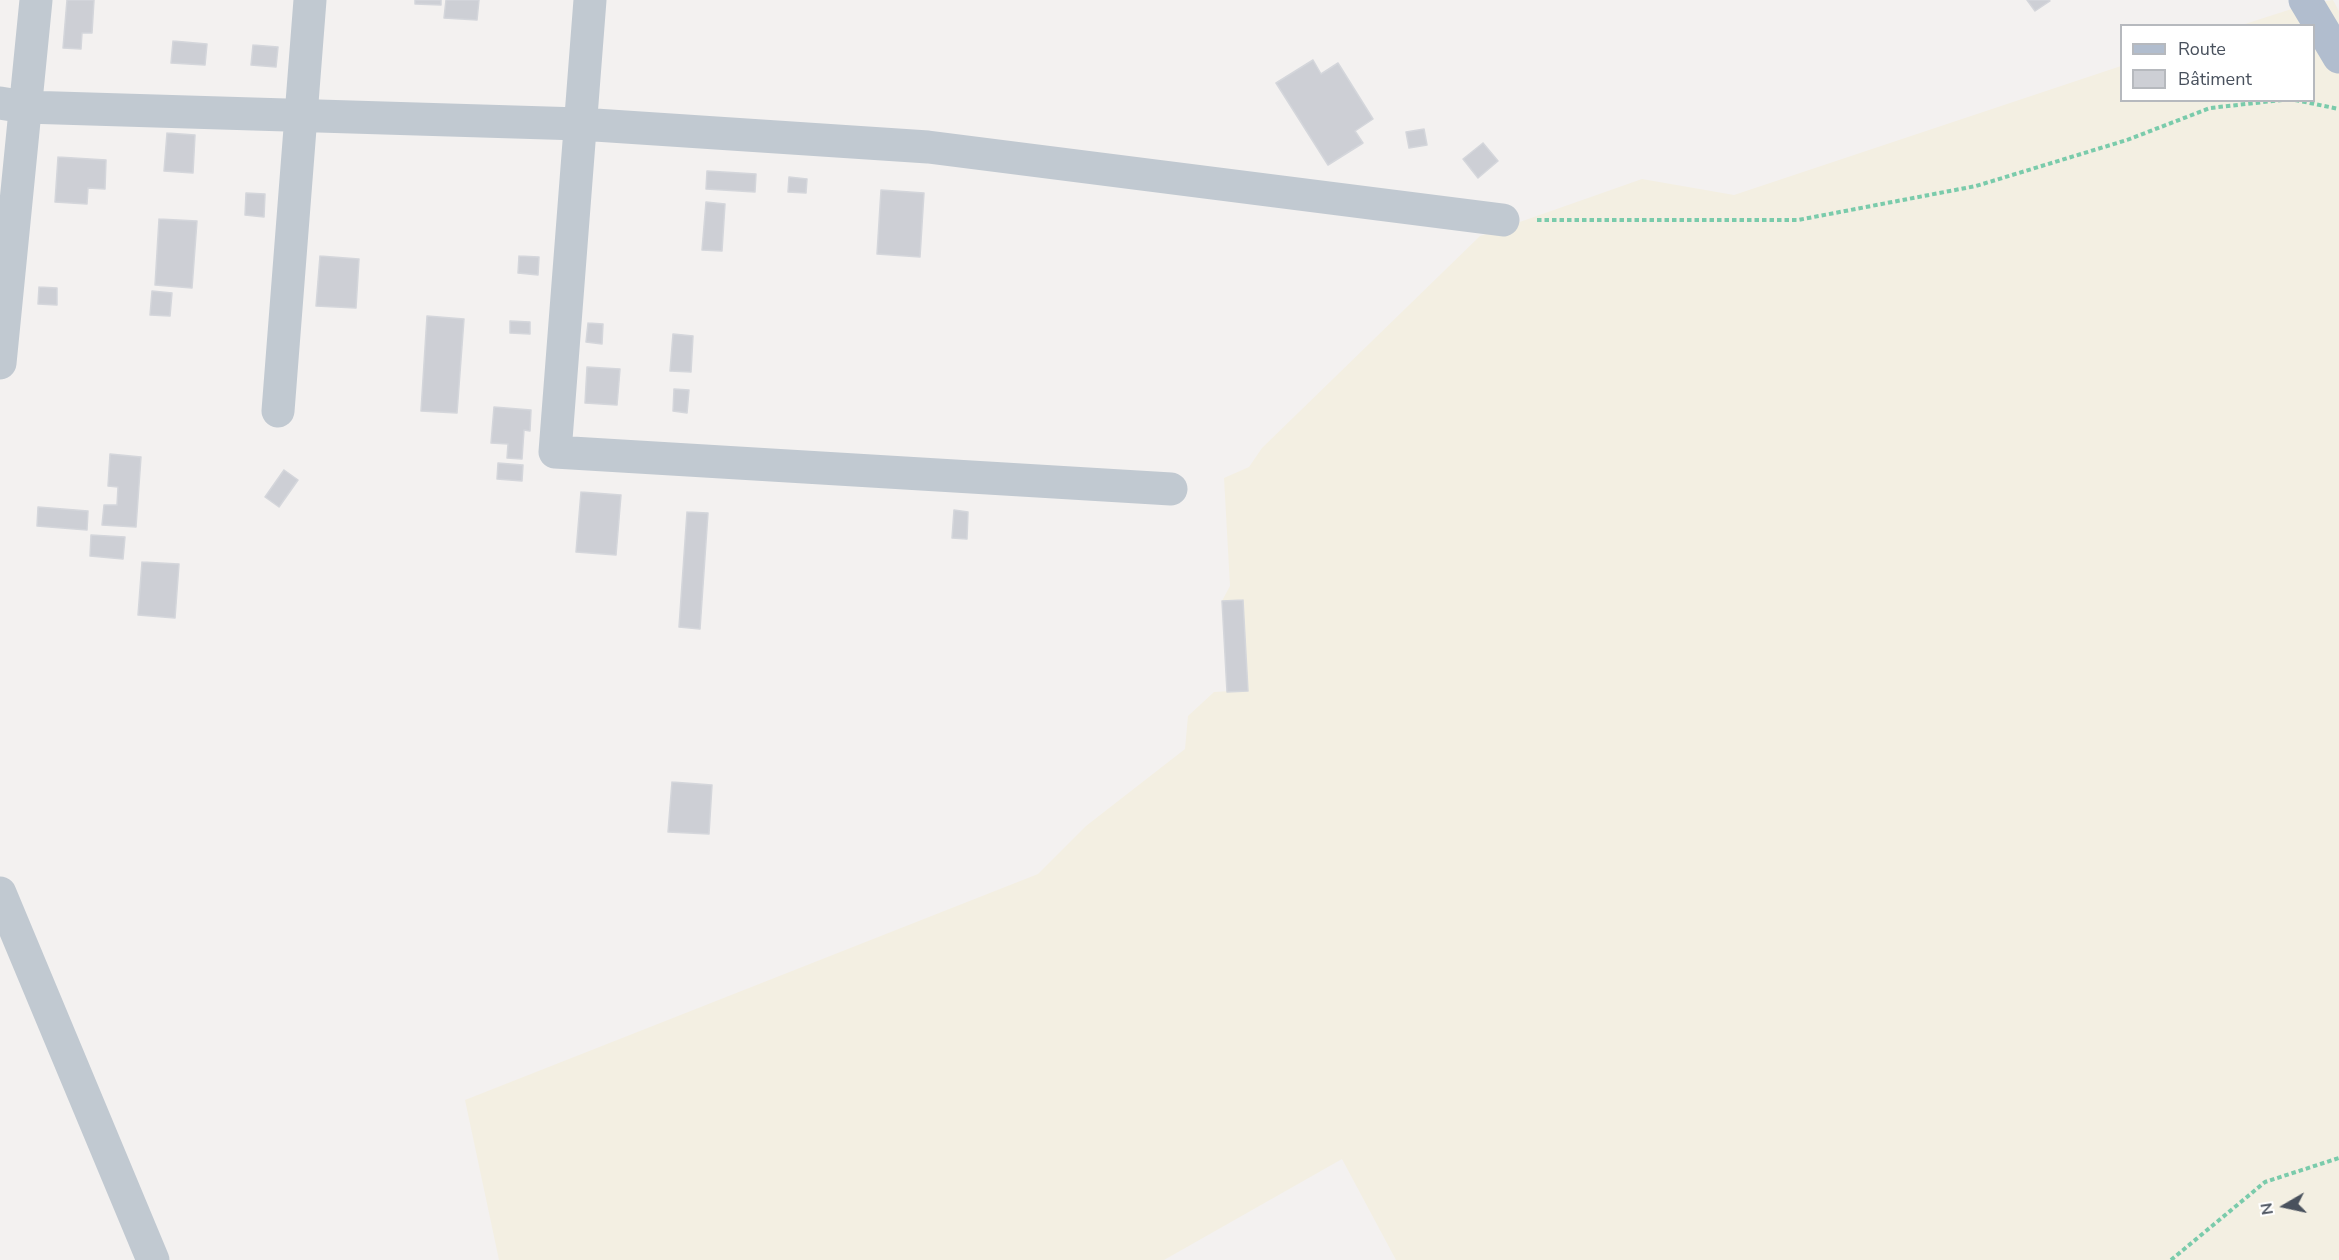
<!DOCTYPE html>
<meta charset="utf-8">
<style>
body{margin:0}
#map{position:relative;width:2339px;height:1260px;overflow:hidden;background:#f3f1f0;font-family:"Nunito Sans",sans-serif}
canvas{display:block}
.legend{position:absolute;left:2120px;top:24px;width:195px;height:78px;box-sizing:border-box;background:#fff;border:2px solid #b6b9be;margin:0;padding:8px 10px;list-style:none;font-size:18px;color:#49515d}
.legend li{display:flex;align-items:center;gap:12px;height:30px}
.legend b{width:30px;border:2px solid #b6b9be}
.north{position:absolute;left:2255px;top:1176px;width:60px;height:60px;-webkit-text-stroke:4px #fff;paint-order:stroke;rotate:261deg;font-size:16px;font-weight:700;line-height:24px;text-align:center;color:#49515d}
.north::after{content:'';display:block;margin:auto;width:21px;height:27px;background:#49515d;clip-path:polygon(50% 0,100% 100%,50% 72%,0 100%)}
</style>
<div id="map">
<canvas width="2339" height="1260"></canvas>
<ul class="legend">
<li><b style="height:8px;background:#b1bdce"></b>Route</li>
<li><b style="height:16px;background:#cdcfd5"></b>Bâtiment</li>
</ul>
<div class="north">N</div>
</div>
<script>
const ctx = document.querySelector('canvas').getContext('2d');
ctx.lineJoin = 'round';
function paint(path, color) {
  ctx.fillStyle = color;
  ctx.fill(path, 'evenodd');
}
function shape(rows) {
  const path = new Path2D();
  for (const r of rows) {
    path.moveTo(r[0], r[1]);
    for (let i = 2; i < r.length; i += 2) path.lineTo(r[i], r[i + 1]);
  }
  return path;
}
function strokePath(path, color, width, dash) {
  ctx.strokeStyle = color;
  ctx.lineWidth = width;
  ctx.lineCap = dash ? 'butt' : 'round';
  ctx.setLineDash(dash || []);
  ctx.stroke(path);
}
const sand = shape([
 [2333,0,2339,11,2339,1260,1396,1260,1342,1159,1164,1260,499,1260,465,1100,1038,874,1086,826,1185,749,1188,716,1214,692,1248,690,1243,600,1222,601,1230,586,1224,478,1249,467,1262,448,1480,236,1642,179,1734,195,2121,66,2122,100,2314,100,2314,26,2242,25,2307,4]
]);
const building = shape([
 [67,0,94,0,92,33,82,33,81,49,63,48,67,0],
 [415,0,441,0,441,5,415,4,415,0],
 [446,0,479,0,477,20,444,18,446,0],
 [2027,0,2049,0,2050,1,2035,11,2027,0],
 [173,41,207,44,205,65,171,63,173,41],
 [253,45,278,47,276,67,251,65,253,45],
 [1313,60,1321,74,1338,63,1373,119,1355,131,1363,143,1328,165,1276,83,1313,60],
 [1424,129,1427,145,1409,148,1406,132,1424,129],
 [167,133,195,135,193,173,164,171,167,133],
 [1483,143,1498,161,1478,178,1463,159,1483,143],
 [58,157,106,160,105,189,88,188,87,204,55,202,58,157],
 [707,171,756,174,755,192,706,189,707,171],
 [789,177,807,179,806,193,788,192,789,177],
 [881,190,924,193,920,257,877,254,881,190],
 [246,193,265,194,264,217,245,215,246,193],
 [706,202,725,204,722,251,702,250,706,202],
 [159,219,197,221,192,288,155,285,159,219],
 [320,256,359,259,356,308,316,306,320,256],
 [519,256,539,257,538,275,518,273,519,256],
 [39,287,57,288,57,305,38,304,39,287],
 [152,291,172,293,170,316,150,315,152,291],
 [427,316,464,319,457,413,421,411,427,316],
 [510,321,530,322,530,334,510,333,510,321],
 [588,323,603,324,602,344,586,342,588,323],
 [673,334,693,336,691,372,670,371,673,334],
 [587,367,620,369,617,405,585,403,587,367],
 [674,389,689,390,687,413,673,411,674,389],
 [494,407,531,410,530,431,524,430,522,459,507,458,508,444,491,443,494,407],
 [110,454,141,457,136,527,102,525,104,505,117,505,118,487,108,486,110,454],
 [498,463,523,465,522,481,497,479,498,463],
 [284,470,298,480,279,507,265,497,284,470],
 [581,492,621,495,616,555,576,552,581,492],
 [38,507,88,511,87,530,37,526,38,507],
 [954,510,968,512,967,539,952,538,954,510],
 [687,512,708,513,700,629,679,627,687,512],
 [91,535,125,537,123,559,90,556,91,535],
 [142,562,179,564,175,618,138,615,142,562],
 [1243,600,1248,691,1227,692,1222,601,1243,600],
 [672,782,712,785,709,834,668,832,672,782]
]);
const path = shape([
 [2295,100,2339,109],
 [1537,220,1798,220,1976,186,2127,140,2210,108,2282,100],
 [2171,1260,2265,1182,2339,1158]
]);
const minor = shape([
 [590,0,555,452,1171,489],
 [0,103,25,107,580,124,928,147,1503,220],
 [0,363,36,0],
 [278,411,310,0],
 [0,893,153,1260]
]);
const major = shape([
 [2305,0,2339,57]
]);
paint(sand, '#f3efe2');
paint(building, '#cdcfd5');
strokePath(building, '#d4d6db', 1.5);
strokePath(path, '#7acbab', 4, [4.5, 3]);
strokePath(minor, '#c1c9d1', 33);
strokePath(major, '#b1bdce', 33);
</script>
